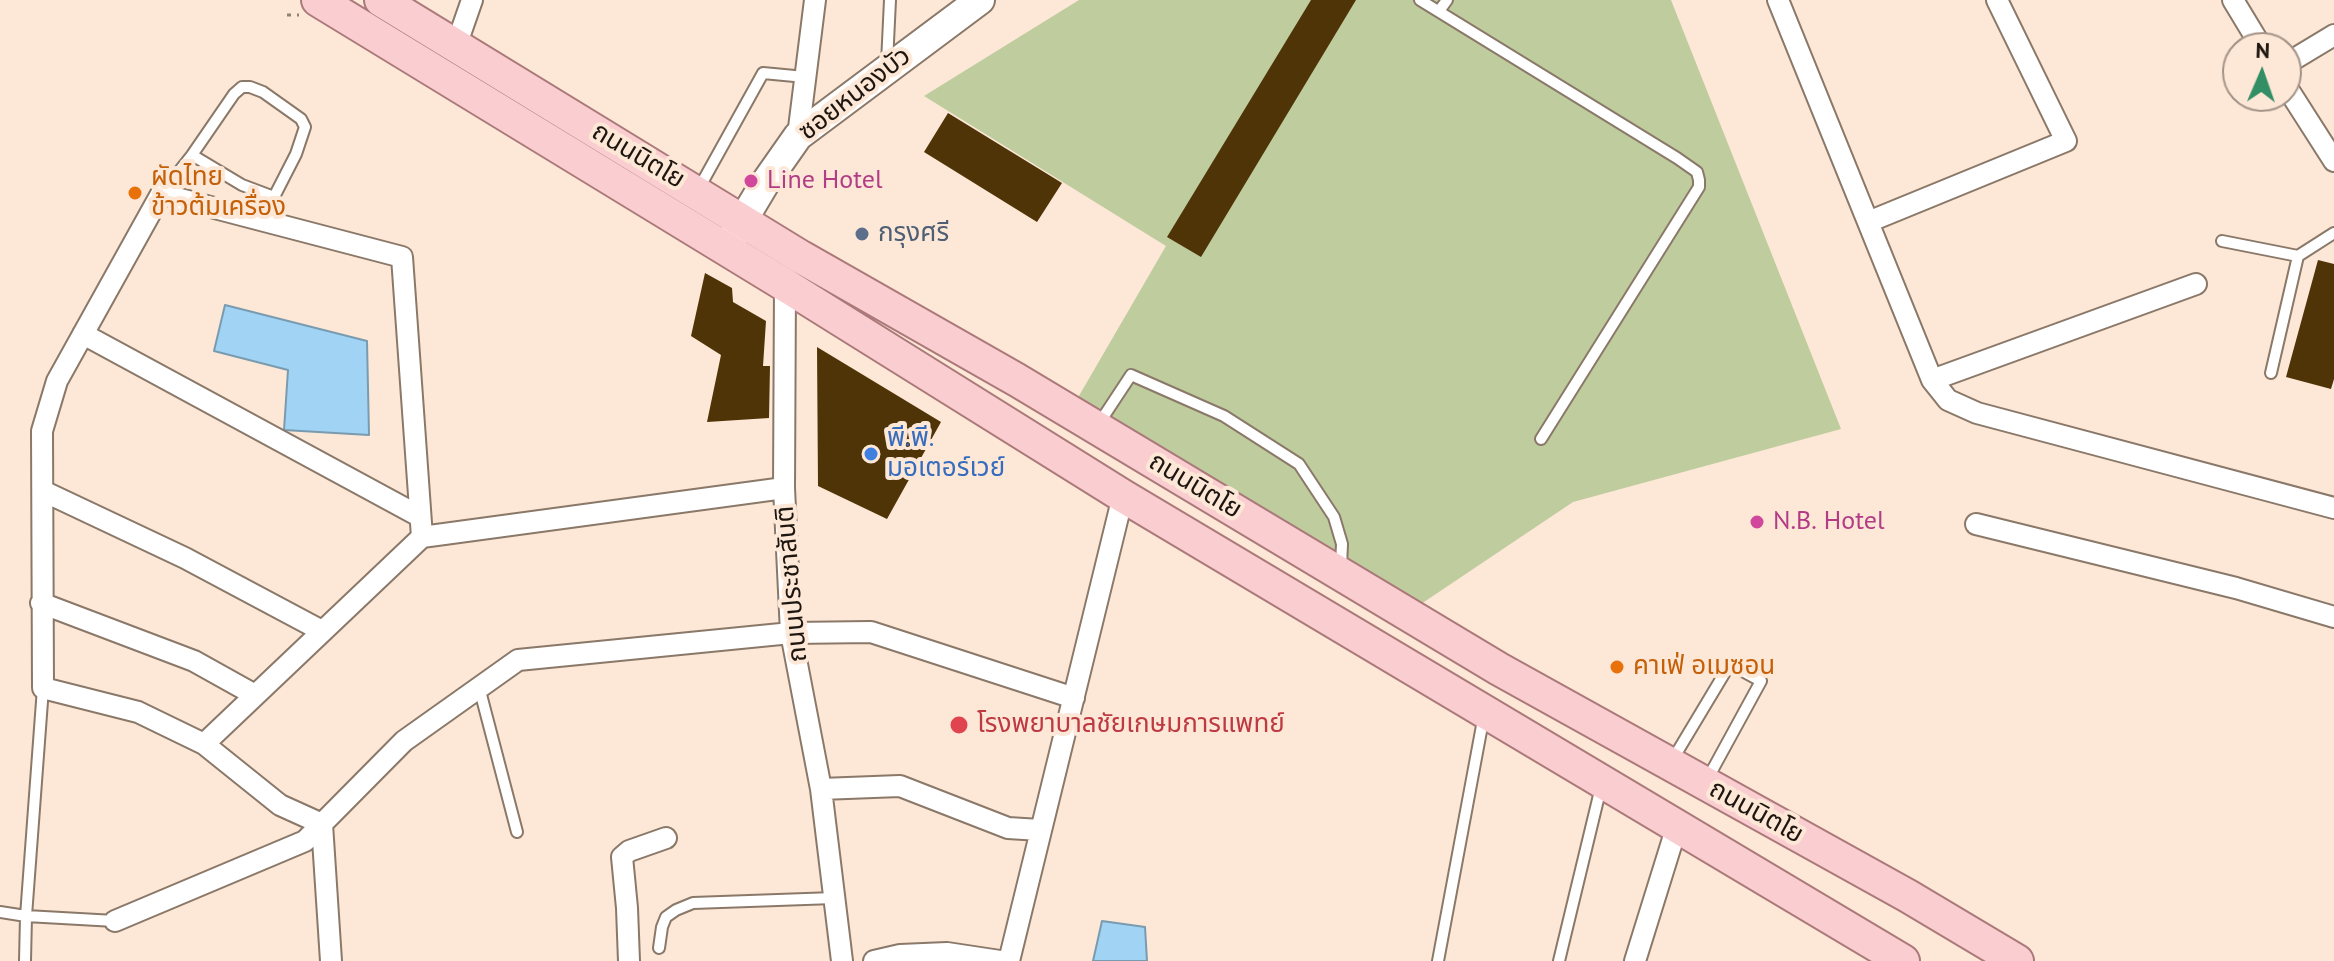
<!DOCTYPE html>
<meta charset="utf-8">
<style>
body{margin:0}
#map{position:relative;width:2334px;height:961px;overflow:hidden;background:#fde7d6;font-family:"PT Sans",sans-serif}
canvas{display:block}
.north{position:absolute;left:2222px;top:32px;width:80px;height:80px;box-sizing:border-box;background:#fde7d6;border:2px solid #a39387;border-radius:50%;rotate:2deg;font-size:22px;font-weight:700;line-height:32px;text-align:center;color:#1d1610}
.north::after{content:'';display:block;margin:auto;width:28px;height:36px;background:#328e64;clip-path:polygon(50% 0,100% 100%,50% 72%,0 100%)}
</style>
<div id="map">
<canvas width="2334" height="961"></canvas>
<div class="north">N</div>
</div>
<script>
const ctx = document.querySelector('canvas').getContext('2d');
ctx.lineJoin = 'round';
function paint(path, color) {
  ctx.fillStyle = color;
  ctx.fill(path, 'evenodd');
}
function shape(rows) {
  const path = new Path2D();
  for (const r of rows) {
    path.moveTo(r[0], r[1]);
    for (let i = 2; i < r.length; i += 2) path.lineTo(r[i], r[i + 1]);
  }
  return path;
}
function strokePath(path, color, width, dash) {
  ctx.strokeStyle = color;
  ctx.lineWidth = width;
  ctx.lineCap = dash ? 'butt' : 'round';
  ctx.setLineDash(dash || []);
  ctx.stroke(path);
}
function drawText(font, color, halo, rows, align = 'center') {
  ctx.font = font + ' "PT Sans","Noto Sans Thai",sans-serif';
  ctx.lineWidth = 8;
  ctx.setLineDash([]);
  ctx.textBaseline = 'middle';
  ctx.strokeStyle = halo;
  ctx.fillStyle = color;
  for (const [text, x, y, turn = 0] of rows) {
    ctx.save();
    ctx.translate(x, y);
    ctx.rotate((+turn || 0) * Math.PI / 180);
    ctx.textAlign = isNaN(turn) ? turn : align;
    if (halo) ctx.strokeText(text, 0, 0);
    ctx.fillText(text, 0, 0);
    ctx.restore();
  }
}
const green = shape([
 [1079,0,1671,0,1841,429,1573,502,1418,606,1076,401,1166,246,924,96]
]);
const water = shape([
 [225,305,367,341,369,435,284,430,288,370,214,351,225,305],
 [1102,921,1145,927,1147,961,1093,961,1102,921]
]);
const building = shape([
 [1311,0,1356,0,1201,257,1167,237],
 [948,113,1062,183,1037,222,924,152],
 [2318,260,2334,264,2334,379,2331,389,2286,377],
 [705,273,732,288,733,302,766,321,763,366,770,366,769,418,707,422,721,355,691,336],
 [817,347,941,422,887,519,818,486]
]);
const path = shape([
 [287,15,299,15]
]);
const lane = shape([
 [1420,0,1677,158,1697,172,1699,180,1699,187,1541,439],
 [1439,11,1447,0],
 [887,63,890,0],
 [192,155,242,185,274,197],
 [698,190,763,73,805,77],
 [161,194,192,155,234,94,242,87,250,87,263,92,301,119,305,127,296,154,274,197,276,224],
 [2222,241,2298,256],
 [2271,373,2298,256,2334,233],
 [1098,425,1131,375,1224,416,1299,464,1334,517,1342,544,1341,566],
 [479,687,517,832],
 [1673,759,1730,664,1761,681,1708,778],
 [0,912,26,916,43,688],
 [659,948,662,927,666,917,676,910,693,903,834,898],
 [25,961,26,916,115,921],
 [1438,961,1484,715],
 [1559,961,1601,787]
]);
const street = shape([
 [1778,0,1932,380,1948,400,1977,413,2334,508],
 [2233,0,2262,48],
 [456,46,472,0],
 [2286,64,2334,35],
 [2286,86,2334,161],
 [798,136,815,0],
 [161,194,402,257,422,537,204,744,138,712,43,688,42,431,57,381,161,194],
 [1868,222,2066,141,1997,0],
 [785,285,784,488,791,633,821,789,842,961],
 [83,334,419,516],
 [1932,380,2196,284],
 [43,491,185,558,322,631],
 [1976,524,2236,588,2334,617],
 [422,537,784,488],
 [41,603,194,661,255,695],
 [204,744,280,805,322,824,331,961],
 [821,789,900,786,1008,828,1040,830],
 [115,921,305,841,404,741,518,660,791,633,871,632,1074,698],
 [629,961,627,908,622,857,629,851,666,838],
 [874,961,900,955,947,953,1000,961],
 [1009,961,1123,496],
 [1635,961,1677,826]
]);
const secondary = shape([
 [731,240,765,183,798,136,980,0]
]);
const primary = shape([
 [318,0,785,285,1123,496,1903,961],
 [381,0,801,257,1017,380,1499,669,1908,896,2017,961]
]);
const markers = [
 [751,181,8,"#d1479c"],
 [135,193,8,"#e8710a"],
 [862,234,8,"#5c6f8a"],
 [871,454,8,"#3f7fe0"],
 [1757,522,8,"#d1479c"],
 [1617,667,8,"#e8710a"],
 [959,725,10,"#e0444e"]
];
const streetNames = [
 ["ซอยหนองบัว",855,94,-38],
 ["ถนนนิตโย",638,156,31],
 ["ถนนนิตโย",1195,486,31],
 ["ถนนประชาสันติ",792,584,-95],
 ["ถนนนิตโย",1756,812,29]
];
const foodNames = [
 ["ผัดไทย",151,178],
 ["ข้าวต้มเครื่อง",151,208],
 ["คาเฟ่ อเมซอน",1633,667]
];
const hotelNames = [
 ["Line Hotel",767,181],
 ["N.B. Hotel",1773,522]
];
const serviceNames = [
 ["กรุงศรี",878,234]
];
const shopNames = [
 ["พี.พี.",887,439],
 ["มอเตอร์เวย์",887,469]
];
const healthNames = [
 ["โรงพยาบาลชัยเกษมการแพทย์",977,725]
];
paint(green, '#becc9e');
paint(water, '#a1d4f4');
strokePath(water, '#799bb0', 2);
paint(building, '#4f3407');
strokePath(lane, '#8a7869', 14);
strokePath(street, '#8a7869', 24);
strokePath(secondary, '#8a7869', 32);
strokePath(primary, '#ab797a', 36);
strokePath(path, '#918276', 3, [4, 6]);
strokePath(lane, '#fff', 10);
strokePath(street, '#fff', 20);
strokePath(secondary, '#fff', 28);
strokePath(primary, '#faced1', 32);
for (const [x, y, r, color] of markers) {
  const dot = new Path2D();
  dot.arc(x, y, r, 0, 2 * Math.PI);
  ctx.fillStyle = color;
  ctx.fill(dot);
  strokePath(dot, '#fde7d6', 3);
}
drawText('26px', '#1d1610', '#fde7d6', streetNames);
drawText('26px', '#c56008', '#fde7d6', foodNames, 'left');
drawText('26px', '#b23c85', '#fde7d6', hotelNames, 'left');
drawText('26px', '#4e5e75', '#fde7d6', serviceNames, 'left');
drawText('26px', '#366cbe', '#fde7d6', shopNames, 'left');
drawText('26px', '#be3a42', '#fde7d6', healthNames, 'left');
</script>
